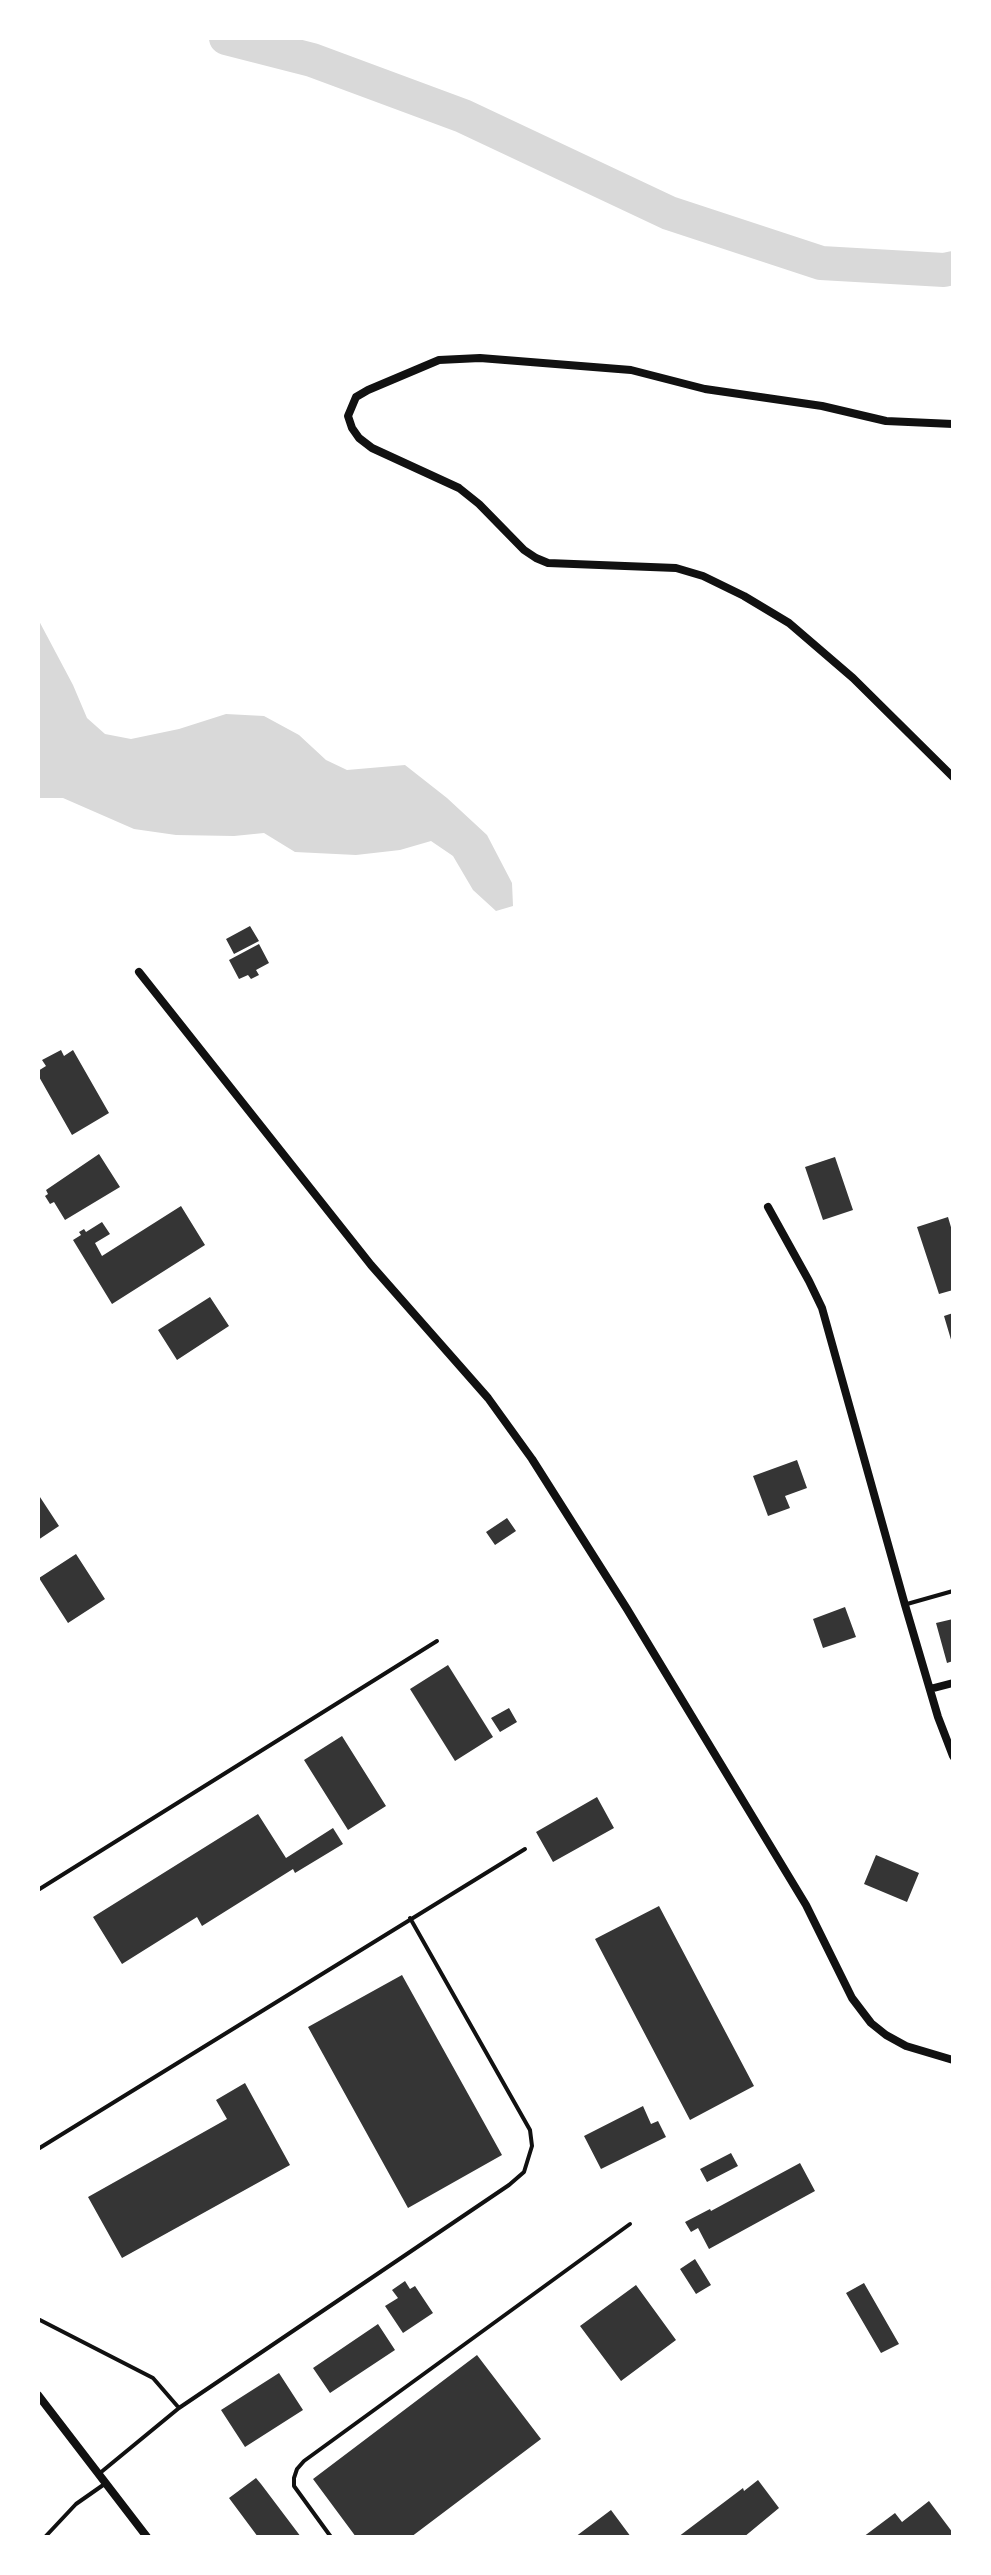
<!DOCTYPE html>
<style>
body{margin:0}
#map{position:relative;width:991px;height:2575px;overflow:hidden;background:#fff;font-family:Montserrat,sans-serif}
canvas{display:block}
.frame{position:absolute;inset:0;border:40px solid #fff;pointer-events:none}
</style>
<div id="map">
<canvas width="991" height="2575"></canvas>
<div class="frame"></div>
</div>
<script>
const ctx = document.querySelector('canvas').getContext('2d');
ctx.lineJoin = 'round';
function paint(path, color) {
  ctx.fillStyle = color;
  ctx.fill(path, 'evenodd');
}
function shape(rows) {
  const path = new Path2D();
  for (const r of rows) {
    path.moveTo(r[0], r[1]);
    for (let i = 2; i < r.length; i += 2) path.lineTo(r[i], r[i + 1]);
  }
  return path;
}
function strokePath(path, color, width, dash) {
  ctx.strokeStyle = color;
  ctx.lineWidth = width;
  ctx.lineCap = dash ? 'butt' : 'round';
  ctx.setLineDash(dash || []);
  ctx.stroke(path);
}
const water = shape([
 [38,619,73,685,87,718,105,734,131,739,179,729,226,714,264,716,299,735,326,760,347,770,405,765,447,798,487,835,512,883,513,906,496,911,473,890,453,856,431,841,400,850,356,855,295,852,264,833,234,836,176,835,134,829,63,798,38,798]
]);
const river = shape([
 [226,38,312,60,463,116,669,213,821,263,944,270,953,268]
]);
const building = shape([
 [250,926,259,941,234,954,226,939],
 [259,944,269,963,256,970,259,975,251,979,248,975,239,979,229,960],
 [61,1050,64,1056,73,1050,109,1113,72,1135,38,1075,38,1071,46,1066,42,1060],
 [99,1154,120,1187,65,1220,54,1202,50,1204,45,1196,48,1194,46,1190],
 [835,1157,853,1210,823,1220,805,1167],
 [181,1206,205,1245,112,1304,73,1240,81,1235,79,1232,84,1229,86,1232,102,1222,110,1234,95,1243,102,1256],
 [948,1217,953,1234,953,1290,939,1294,917,1227],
 [210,1297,229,1326,177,1360,158,1330],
 [953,1313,953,1343,952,1343,944,1316],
 [797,1460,807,1488,785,1496,790,1508,768,1516,753,1476],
 [38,1494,59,1526,38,1540],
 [507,1518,516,1531,495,1545,486,1532],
 [76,1554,105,1599,68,1623,39,1578],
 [845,1607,856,1637,823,1648,813,1619],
 [953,1619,953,1661,947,1663,936,1623],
 [448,1665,493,1737,455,1761,410,1689],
 [509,1708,517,1722,500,1732,491,1718],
 [342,1736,386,1806,348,1830,304,1760],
 [597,1797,614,1828,553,1862,536,1832],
 [258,1814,286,1858,333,1828,343,1844,295,1873,293,1869,202,1926,197,1917,122,1964,93,1917],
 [876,1855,919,1873,907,1902,864,1884],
 [659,1906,754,2086,690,2120,595,1939],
 [402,1975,502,2155,408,2208,308,2027],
 [245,2083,290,2165,122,2258,88,2197,227,2119,216,2100],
 [643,2106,651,2124,658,2121,666,2137,601,2169,584,2136],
 [731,2153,738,2166,707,2182,700,2169],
 [800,2163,815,2191,709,2249,698,2228,691,2232,685,2222,710,2209,711,2211],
 [695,2259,711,2285,696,2294,680,2269],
 [405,2281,410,2289,415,2286,433,2313,403,2333,385,2306,398,2298,392,2290],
 [864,2283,899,2344,881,2353,846,2293],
 [636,2285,676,2340,621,2381,580,2326],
 [378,2324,395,2350,330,2393,313,2368],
 [477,2355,541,2439,411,2537,356,2537,313,2479],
 [279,2373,303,2410,245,2447,221,2410],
 [256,2478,261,2484,301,2537,258,2537,229,2498],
 [758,2480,779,2508,744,2537,678,2537,743,2488,744,2491],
 [929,2501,953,2533,953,2537,863,2537,895,2513,902,2522],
 [611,2510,631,2537,575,2537]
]);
const service = shape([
 [907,1604,953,1591],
 [38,1890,437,1641],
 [38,2149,525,1849],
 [38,2319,153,2378,179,2408],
 [100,2473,179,2408,509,2185,524,2172,532,2146,530,2130,410,1918],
 [45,2537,76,2504,106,2483],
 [331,2537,294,2486,294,2478,297,2469,304,2461,630,2224]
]);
const minor = shape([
 [953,424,886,421,822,406,705,389,631,370,480,358,439,360,368,390,356,397,348,416,352,428,359,438,372,448,459,488,479,504,524,550,536,558,548,563,676,568,703,576,744,596,789,623,853,678,953,777],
 [139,972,371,1265,488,1398,532,1459,627,1609,806,1905,852,1998,871,2023,886,2035,906,2046,953,2060],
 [768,1207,809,1281,822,1308,905,1605,938,1717,953,1756],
 [930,1689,953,1683],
 [38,2395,147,2537]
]);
paint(water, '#d9d9d9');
strokePath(river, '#d9d9d9', 34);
paint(building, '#353535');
strokePath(service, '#111', 4);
strokePath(minor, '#111', 8);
</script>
